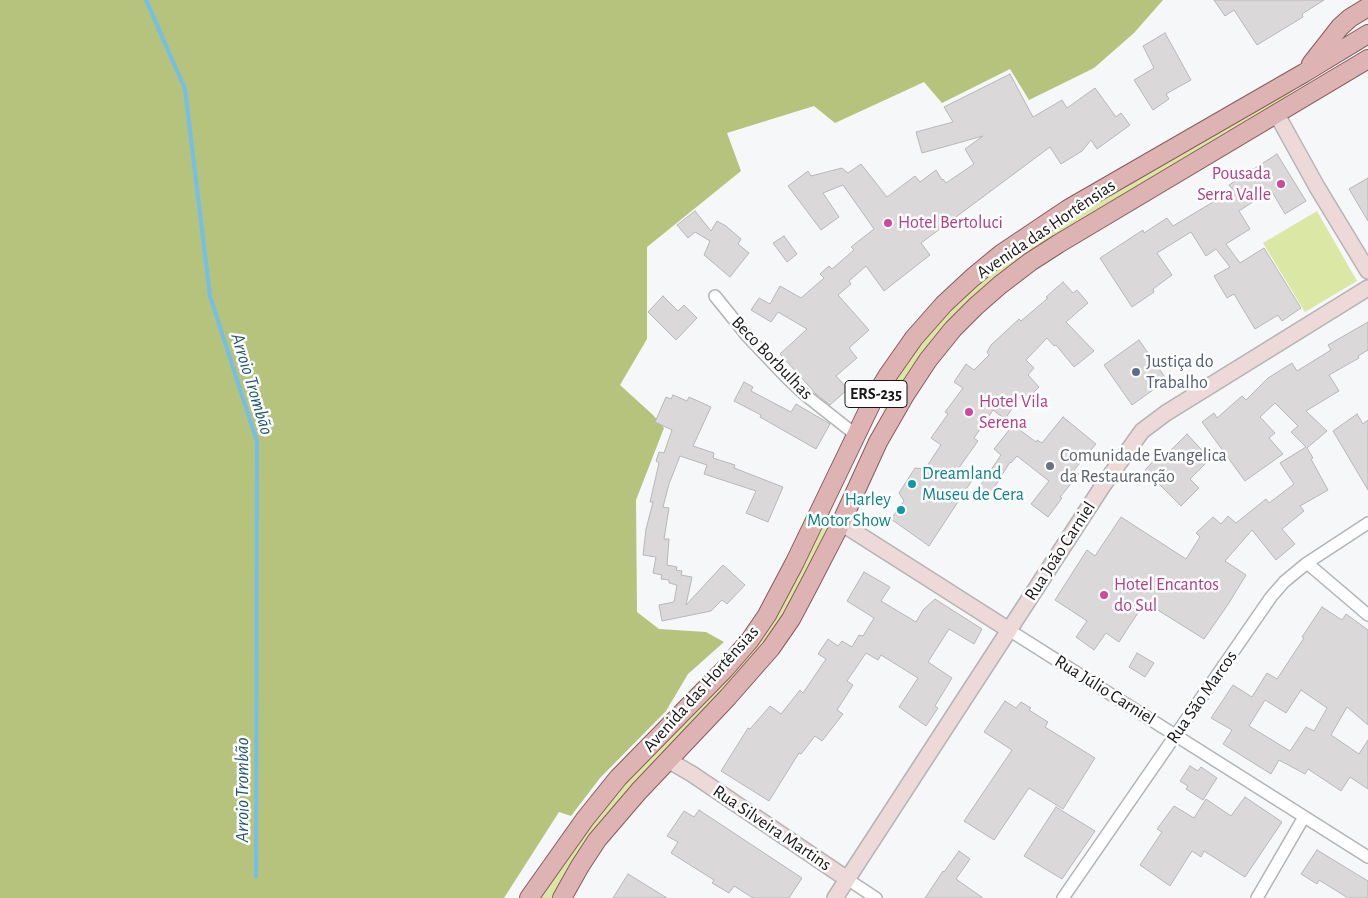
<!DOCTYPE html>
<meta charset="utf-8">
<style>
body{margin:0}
canvas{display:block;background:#f5f7f9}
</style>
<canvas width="1368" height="898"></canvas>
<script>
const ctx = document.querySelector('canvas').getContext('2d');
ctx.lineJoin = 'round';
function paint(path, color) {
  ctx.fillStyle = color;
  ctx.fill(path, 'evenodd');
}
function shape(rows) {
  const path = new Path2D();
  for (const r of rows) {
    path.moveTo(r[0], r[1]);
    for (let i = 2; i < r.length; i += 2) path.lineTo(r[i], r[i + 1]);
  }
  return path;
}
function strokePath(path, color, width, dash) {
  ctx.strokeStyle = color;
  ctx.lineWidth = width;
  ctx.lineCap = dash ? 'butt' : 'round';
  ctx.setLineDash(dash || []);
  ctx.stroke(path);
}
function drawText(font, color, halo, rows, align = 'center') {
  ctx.font = font + ' "Alegreya Sans",sans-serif';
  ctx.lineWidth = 5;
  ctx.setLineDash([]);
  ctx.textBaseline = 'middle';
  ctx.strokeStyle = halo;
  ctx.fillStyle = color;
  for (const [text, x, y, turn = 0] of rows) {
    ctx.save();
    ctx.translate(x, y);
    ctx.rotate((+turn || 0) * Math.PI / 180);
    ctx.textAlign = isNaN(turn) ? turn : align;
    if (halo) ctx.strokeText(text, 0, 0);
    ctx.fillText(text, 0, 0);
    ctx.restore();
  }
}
const green = shape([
 [1310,77,1268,111,1078,221,1021,258,965,305,933,338,912,366,883,412,891,387,909,359,928,335,968,292,991,272,1016,254,1075,215],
 [1317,211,1357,281,1305,312,1263,243],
 [830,512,830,525,795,596,764,645,722,693,645,771,611,809,582,848,561,881,553,898,536,898,595,819,617,793,774,620]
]);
const forest = shape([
 [0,0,1163,0,1134,33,1094,68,1029,100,1010,69,942,103,924,82,835,123,814,106,727,133,741,171,647,247,647,339,620,385,653,415,664,428,636,500,637,612,659,629,706,632,724,642,688,674,666,711,600,778,571,816,559,812,504,898,0,898]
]);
const stream = shape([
 [146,0,185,89,210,296,257,442,256,877]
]);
const building = shape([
 [1214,0,1324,0,1302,14,1303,17,1257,45,1234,10,1225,16,1214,0],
 [1165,33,1191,80,1166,94,1169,99,1153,110,1134,80,1154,68,1143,46,1165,33],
 [1010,74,1033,117,1062,100,1067,108,1095,88,1116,117,1121,113,1130,125,1097,149,1091,140,1082,151,1061,164,1050,147,921,243,930,255,884,291,866,266,849,281,851,284,838,295,869,330,849,348,857,358,836,376,848,389,830,405,817,395,780,354,807,329,778,312,771,322,751,310,759,298,770,304,780,286,801,298,824,278,820,274,829,266,832,269,854,250,851,247,874,229,843,185,823,193,839,217,821,230,788,186,808,171,811,176,842,168,848,173,861,164,887,197,915,176,920,182,936,170,942,180,943,179,946,183,974,164,965,149,983,136,922,153,916,132,953,122,944,107,1010,74],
 [1277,154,1306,201,1285,214,1271,190,1239,211,1250,229,1226,244,1240,263,1264,248,1301,308,1282,321,1278,315,1255,329,1234,294,1227,298,1214,276,1230,267,1216,249,1206,256,1191,232,1157,253,1172,275,1153,289,1154,292,1132,307,1100,258,1143,230,1144,233,1167,218,1173,226,1233,190,1229,185,1277,154],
 [1368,178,1368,221,1349,189,1368,178],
 [695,211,711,231,717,221,726,226,741,239,738,244,749,253,730,277,704,255,710,241,695,232,688,238,677,225,695,211],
 [784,236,797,254,787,262,773,243,784,236],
 [1063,282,1073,293,1077,290,1088,303,1066,322,1094,351,1074,367,1056,345,1054,346,1047,338,1026,360,1034,368,1028,375,1039,387,1025,401,1020,397,1005,419,993,410,974,438,978,441,958,469,973,479,929,546,891,519,904,501,899,493,915,468,925,469,941,445,931,438,948,414,945,412,963,388,954,382,966,364,974,370,989,355,987,352,991,345,1019,319,1021,321,1048,298,1046,297,1063,282],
 [663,296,678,311,684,305,697,318,676,340,648,312,663,296],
 [1368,322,1368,350,1358,356,1359,358,1329,375,1339,391,1306,411,1327,431,1307,448,1313,458,1311,459,1328,490,1300,506,1304,511,1282,529,1295,544,1276,560,1252,530,1225,561,1246,575,1229,603,1204,639,1145,602,1119,642,1106,633,1094,650,1076,637,1087,621,1055,600,1087,550,1095,556,1121,517,1186,559,1200,537,1196,533,1213,517,1221,524,1228,516,1236,523,1266,499,1269,503,1294,484,1280,463,1306,447,1291,432,1298,426,1275,403,1260,417,1275,433,1269,438,1283,454,1245,481,1202,422,1214,413,1217,418,1242,396,1246,400,1268,378,1292,363,1297,371,1331,350,1328,345,1368,322],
 [1139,340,1167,380,1132,405,1104,365,1139,340],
 [744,382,753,387,751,391,791,412,796,404,830,424,816,449,760,417,761,415,734,401,744,382],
 [673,395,687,401,689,397,711,407,693,446,714,453,713,458,735,465,734,468,783,487,768,522,746,513,756,491,704,474,707,465,680,456,669,484,663,507,669,508,664,539,669,539,667,565,677,567,676,570,682,571,681,575,692,577,686,605,723,565,745,585,727,604,722,600,711,611,662,621,659,605,674,602,677,585,669,583,669,580,661,579,662,575,653,573,656,557,643,555,646,529,653,502,650,502,659,463,656,461,659,452,664,453,672,430,655,422,666,397,671,399,673,395],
 [1357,414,1363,424,1368,420,1368,490,1333,431,1357,414],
 [1063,417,1096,444,1074,470,1079,474,1060,497,1062,498,1048,517,1031,504,1049,481,1017,456,1011,463,1010,462,989,496,978,489,1001,455,994,449,1013,425,1036,442,1037,440,1042,443,1063,417],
 [1187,434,1210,459,1190,479,1199,488,1181,506,1145,470,1162,452,1166,455,1187,434],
 [864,572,890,587,881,601,916,622,923,610,935,599,982,629,974,644,949,629,928,662,952,678,935,706,938,708,926,726,899,707,918,678,881,655,878,660,866,653,847,681,853,685,837,710,843,714,822,741,815,736,801,754,799,753,769,801,721,771,748,728,750,729,770,706,781,714,800,690,803,693,826,659,818,654,828,639,838,646,842,641,852,647,859,635,863,636,874,618,847,601,864,572],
 [1322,607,1342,620,1346,614,1368,630,1368,725,1347,707,1331,735,1359,754,1368,740,1368,789,1350,777,1341,791,1308,769,1305,774,1279,760,1271,774,1223,744,1232,730,1211,718,1233,685,1252,697,1267,673,1277,679,1304,638,1302,637,1322,607],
 [1301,690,1327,708,1314,731,1306,727,1290,751,1249,726,1265,700,1286,713,1301,690],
 [1137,653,1154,663,1145,677,1129,667,1137,653],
 [1005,701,1016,708,1021,702,1031,708,1029,710,1048,722,1045,727,1095,758,1063,809,1029,788,994,840,964,821,1012,750,984,732,1005,701],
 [1190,766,1198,771,1201,767,1217,778,1203,800,1186,789,1188,786,1180,781,1190,766],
 [1245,797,1282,822,1245,877,1204,851,1201,857,1192,851,1170,886,1140,865,1162,832,1157,829,1174,806,1194,818,1206,799,1231,816,1245,797],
 [1056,807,1095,831,1062,879,1024,856,1056,807],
 [699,810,802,878,789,898,753,898,734,886,729,893,712,883,714,880,671,853,678,842,667,836,684,811,694,817,699,810],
 [1317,850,1368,881,1368,898,1348,898,1319,880,1317,884,1301,874,1317,850],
 [959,851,970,859,956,879,983,898,925,898,943,871,944,872,959,851],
 [628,874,667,898,613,898,628,874]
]);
const street = shape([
 [715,296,748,337,786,377,804,394,856,435],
 [1307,563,1368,615],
 [1009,630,1368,857],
 [847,879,876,898],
 [1063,898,1271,597,1284,582,1307,563,1368,523],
 [1257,898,1304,817]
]);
const secondary = shape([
 [1276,113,1317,187,1368,271],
 [841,523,1009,630],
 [668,760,692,774,847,879],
 [835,898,1102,487,1142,431,1166,413,1368,288]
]);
const primary = shape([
 [1311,64,1340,27,1350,18,1368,7],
 [529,898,585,819,618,778,724,670,750,640,767,615,795,562,874,398,888,375,914,338,944,304,972,278,1001,254,1068,209,1304,73,1368,34],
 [562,898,580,866,597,840,639,791,728,697,771,648,791,619,809,585,841,523,878,442,905,395,928,360,953,329,976,306,1000,285,1030,262,1058,244,1368,59]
]);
const markers = [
 [1281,184,5,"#d1479c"],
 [888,223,5,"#d1479c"],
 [1136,372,5,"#5c6f8a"],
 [969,412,5,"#d1479c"],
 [1050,466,5,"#6b7280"],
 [912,484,5,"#0f9aa8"],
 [901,510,5,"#0f9aa8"],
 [1104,595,5,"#d1479c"]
];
const shields = [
 [876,394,62]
];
const shieldNames = [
 ["ERS-235",876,394]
];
const hotelNames = [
 ["Pousada",1271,174,"right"],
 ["Serra Valle",1271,195,"right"],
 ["Hotel Bertoluci",898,223],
 ["Hotel Vila",979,402],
 ["Serena",979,423],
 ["Hotel Encantos",1114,585],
 ["do Sul",1114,606]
];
const streetNames = [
 ["Avenida das Hortênsias",1046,229,-34],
 ["Beco Borbulhas",772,358,46],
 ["Rua João Carniel",1060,551,-57],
 ["Avenida das Hortênsias",701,689,-48],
 ["Rua Júlio Carniel",1105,690,32],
 ["Rua São Marcos",1202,697,-55],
 ["Rua Silveira Martins",772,828,34]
];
const serviceNames = [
 ["Justiça do",1146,362],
 ["Trabalho",1146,383]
];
const worshipNames = [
 ["Comunidade Evangelica",1060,456],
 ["da Restauranção",1060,477]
];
const cultureNames = [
 ["Dreamland",922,474],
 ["Museu de Cera",922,495],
 ["Harley",891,500,"right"],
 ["Motor Show",891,521,"right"]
];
const waterNames = [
 ["Arroio Trombão",252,384,73],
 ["Arroio Trombão",242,790,-90]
];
paint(green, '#dbe8a5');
paint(forest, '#b5c37c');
strokePath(stream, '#74bfe8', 4);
paint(building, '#dad8d9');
strokePath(building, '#b9b6b7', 1);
strokePath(street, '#b3b4b6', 14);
strokePath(secondary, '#b3b4b6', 18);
strokePath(primary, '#8a5b5b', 20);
strokePath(street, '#fff', 11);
strokePath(secondary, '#eed9d9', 15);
strokePath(primary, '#deb3b3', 18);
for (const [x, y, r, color] of markers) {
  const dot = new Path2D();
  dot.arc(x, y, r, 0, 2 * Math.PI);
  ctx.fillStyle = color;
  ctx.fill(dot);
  strokePath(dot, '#fff', 2);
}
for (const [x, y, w] of shields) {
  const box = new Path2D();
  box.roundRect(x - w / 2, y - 13.5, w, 27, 4);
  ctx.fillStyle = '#fff';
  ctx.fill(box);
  strokePath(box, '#161617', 1);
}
drawText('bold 16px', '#161617', null, shieldNames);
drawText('18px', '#b23c85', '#fff', hotelNames, 'left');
drawText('18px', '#161617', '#fff', streetNames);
drawText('18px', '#4e5e75', '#fff', serviceNames, 'left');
drawText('18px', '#5b616d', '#fff', worshipNames, 'left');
drawText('18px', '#0d838f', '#fff', cultureNames, 'left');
drawText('italic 19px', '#205975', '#fff', waterNames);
</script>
